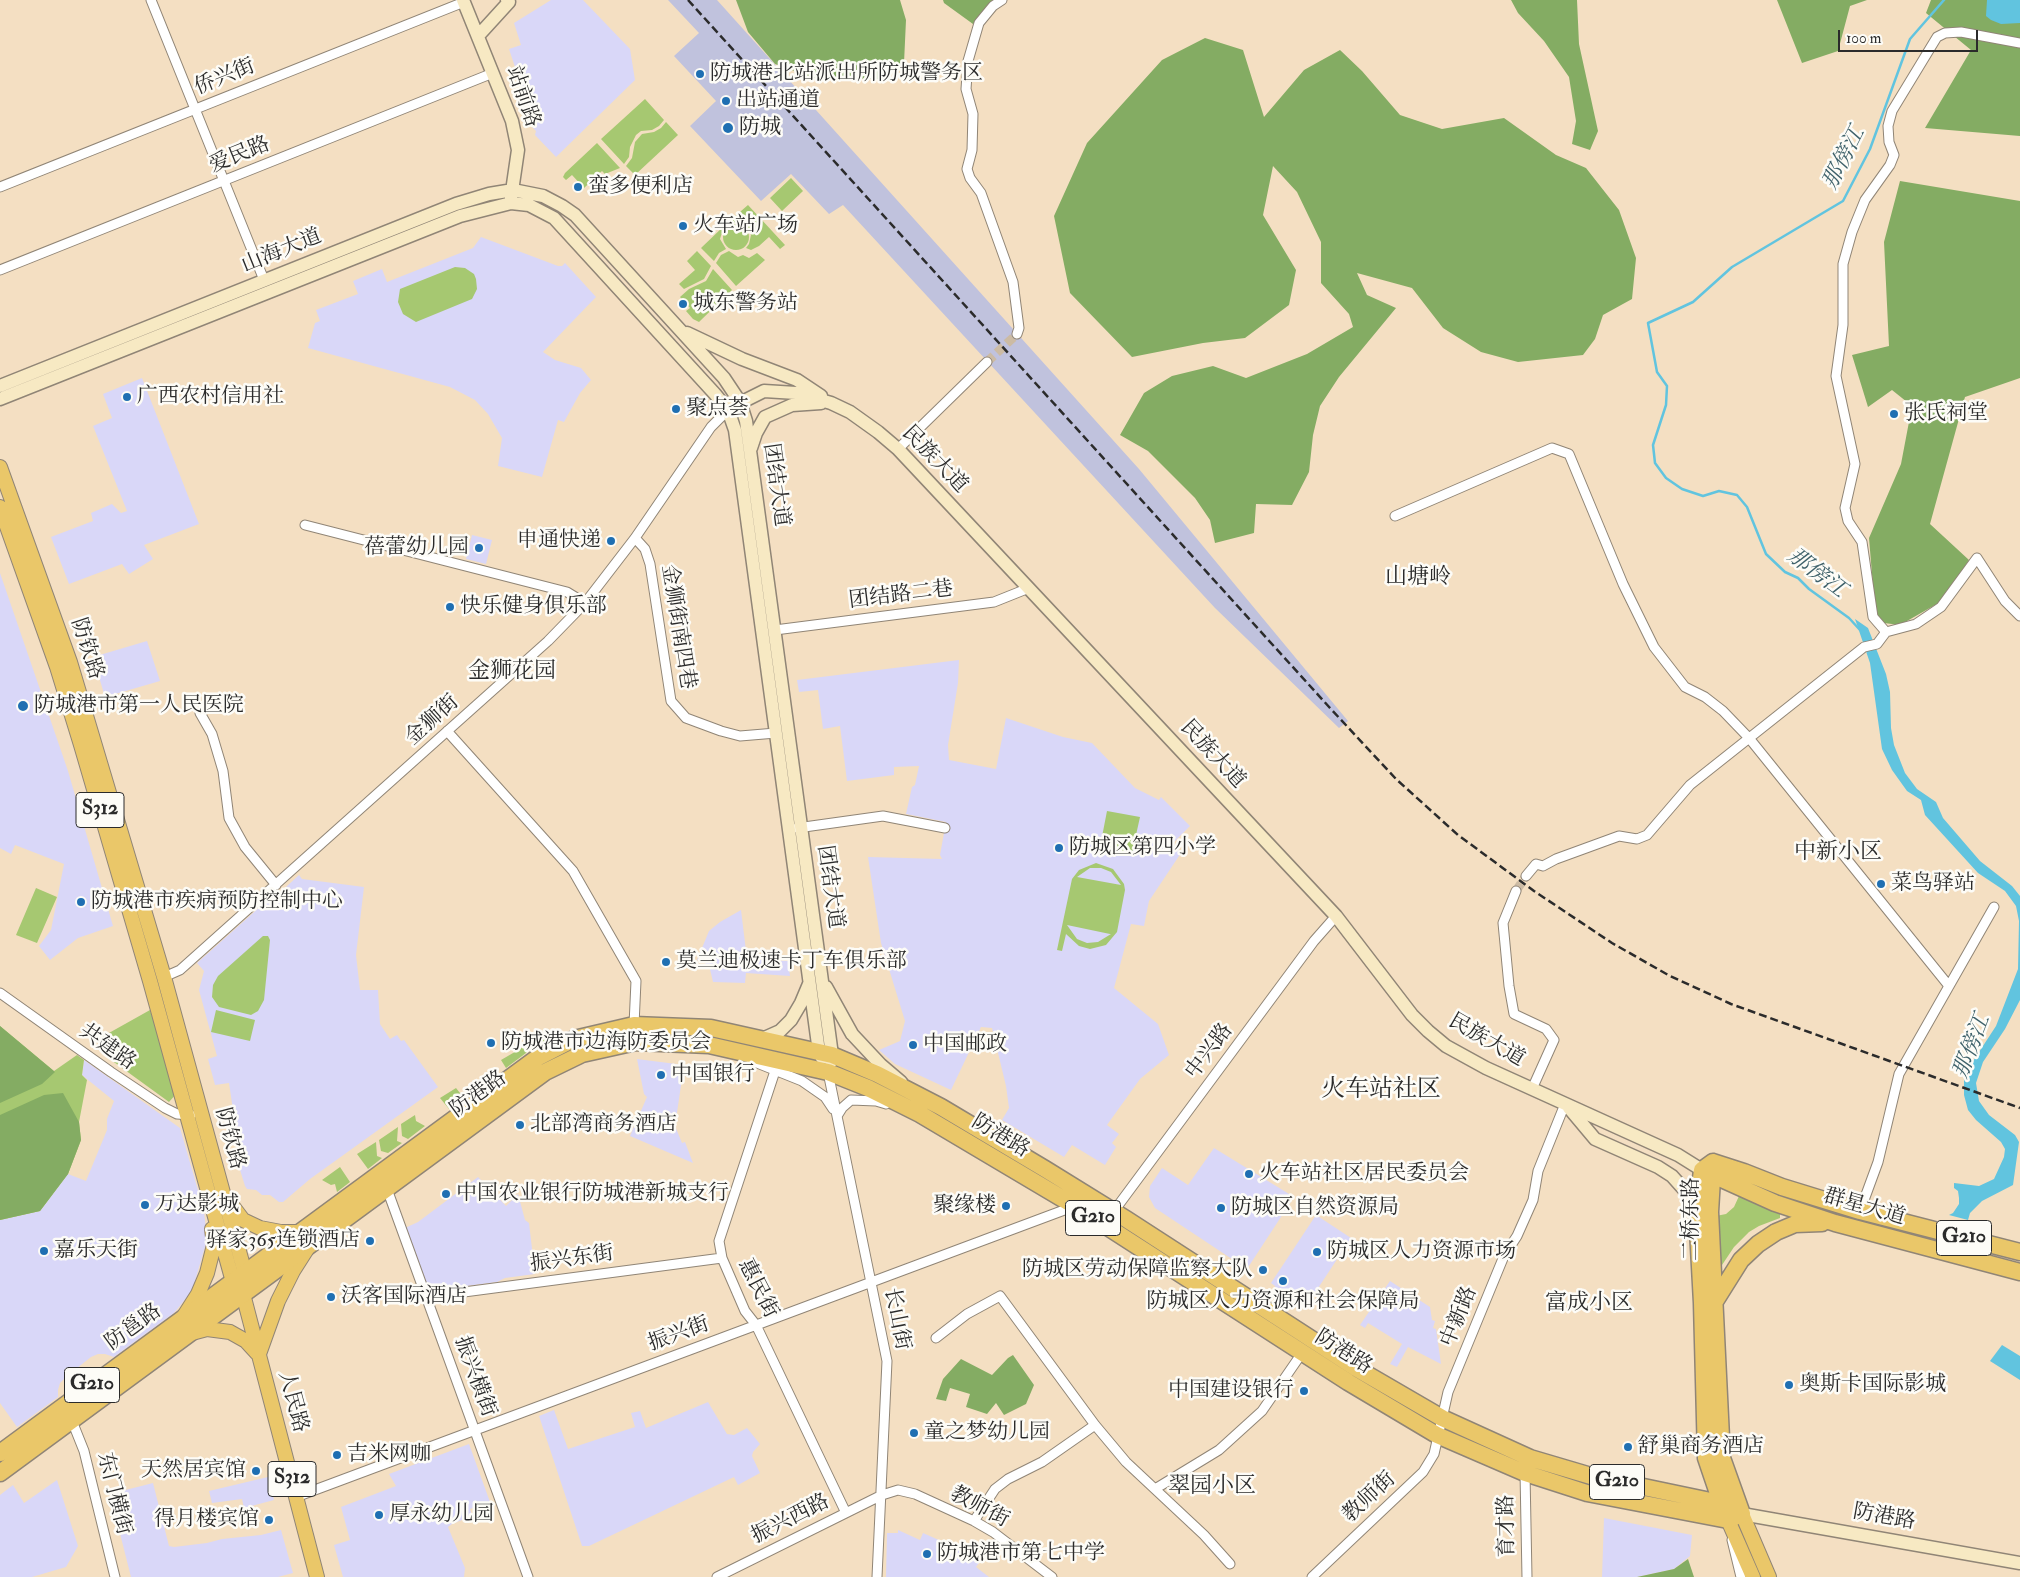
<!DOCTYPE html>
<meta charset="utf-8">
<style>
body{margin:0}
#map{position:relative;width:2020px;height:1577px;overflow:hidden;background:#f4dfc2;font-family:"IM FELL Double Pica",serif}
canvas{display:block}
.scale{position:absolute;left:1838px;top:30px;width:140px;height:22px;box-sizing:border-box;border:2px solid #2b2b2b;border-top:0;padding-left:6px;font-size:15px;line-height:18px;white-space:nowrap;color:#2b2b2b;-webkit-text-stroke:4px #fdfcf7;paint-order:stroke}
</style>
<div id="map">
<canvas width="2020" height="1577"></canvas>
<div class="scale">100 m</div>
</div>
<script>
const ctx = document.querySelector('canvas').getContext('2d');
ctx.lineJoin = 'round';
function paint(path, color) {
  ctx.fillStyle = color;
  ctx.fill(path, 'evenodd');
}
function shape(rows) {
  const path = new Path2D();
  for (const r of rows) {
    if (r.length === 3) {
      path.moveTo(r[0] + r[2], r[1]);
      path.arc(r[0], r[1], r[2], 0, 2 * Math.PI);
      continue;
    }
    path.moveTo(r[0], r[1]);
    for (let i = 2; i < r.length; i += 2) path.lineTo(r[i], r[i + 1]);
  }
  return path;
}
function strokePath(path, color, width, dash) {
  ctx.strokeStyle = color;
  ctx.lineWidth = width;
  ctx.lineCap = dash ? 'butt' : 'round';
  ctx.setLineDash(dash || []);
  ctx.stroke(path);
}
function drawText(font, color, halo, rows, align = 'center') {
  ctx.font = font + ' "IM FELL Double Pica","Noto Serif SC",serif';
  ctx.lineWidth = 5;
  ctx.setLineDash([]);
  ctx.textBaseline = 'middle';
  ctx.strokeStyle = halo;
  ctx.fillStyle = color;
  for (const [text, x, y, turn = 0] of rows) {
    ctx.save();
    ctx.translate(x, y);
    ctx.rotate((+turn || 0) * Math.PI / 180);
    ctx.textAlign = isNaN(turn) ? turn : align;
    if (halo) ctx.strokeText(text, 0, 0);
    ctx.fillText(text, 0, 0);
    ctx.restore();
  }
}
const built = shape([
 [551,0,583,0,630,49,635,80,556,157,535,135,536,131,528,123,531,115,509,49,521,45,514,23],
 [481,237,558,266,562,266,565,263,596,297,543,352,555,360,581,368,591,380,580,393,564,422,558,420,542,477,498,466,502,438,488,414,475,400,450,387,308,348,315,323,320,321,316,310,358,294,353,281,382,269,387,282,473,248],
 [142,378,199,524,144,545,153,559,129,574,122,564,69,584,51,537,93,521,91,513,112,504,121,513,127,511,93,426,112,418,103,394],
 [472,535,492,540,486,564,466,559],
 [0,573,68,771,113,926,78,938,50,960,39,946,51,930,64,864,15,845,11,854,0,848],
 [147,641,160,681,105,697,93,657],
 [959,660,958,683,948,745,949,760,996,769,1006,718,1063,737,1092,743,1135,788,1159,800,1161,797,1190,826,1172,844,1181,853,1149,901,1144,926,1131,924,1114,988,1158,1024,1169,1055,1140,1079,1107,1125,1119,1134,1112,1143,1116,1147,1105,1165,1072,1145,1064,1157,1002,1120,1009,1108,1006,1086,992,1028,981,1027,951,1090,895,1064,879,1050,900,1041,905,1021,881,943,868,857,942,859,940,855,946,822,906,814,912,787,915,785,919,766,894,767,894,775,847,781,840,726,823,729,818,690,799,692,797,680],
 [299,875,302,879,364,887,356,955,360,990,378,990,380,1024,390,1039,397,1035,401,1041,404,1040,438,1087,310,1179,283,1202,279,1202,270,1195,262,1195,256,1190,247,1189,245,1186,236,1157,245,1154,242,1146,232,1141,236,1130,229,1083,215,1085,208,1059,217,1056,199,990,204,971,197,963,271,897,273,899],
 [741,910,747,959,788,961,790,976,746,973,745,983,713,982,709,965,697,960,709,931,720,922],
 [637,1059,684,1065,675,1126,682,1143,685,1142,693,1163,630,1136,647,1097,644,1094],
 [84,1060,180,1128,204,1211,207,1240,192,1291,174,1313,114,1357,105,1354,98,1354,91,1357,67,1376,60,1383,58,1390,58,1397,17,1427,0,1403,0,1220,40,1211,68,1174,86,1181,107,1130,107,1119,114,1101,82,1075],
 [1214,1148,1294,1197,1247,1269,1155,1208,1149,1197,1150,1186,1162,1168,1188,1185],
 [478,1177,506,1206,518,1194,525,1220,529,1223,535,1274,505,1278,497,1282,428,1291,405,1228,418,1222],
 [1316,1215,1351,1238,1305,1308,1275,1288,1275,1286,1271,1283],
 [1390,1281,1430,1307,1432,1320,1435,1321,1433,1328,1436,1329,1441,1364,1408,1347,1397,1367,1390,1364,1402,1344,1368,1323,1365,1328,1360,1325],
 [708,1402,727,1434,734,1435,747,1428,760,1444,753,1452,752,1456,760,1473,738,1485,734,1477,589,1546,582,1546,539,1416,554,1410,568,1449,635,1427,631,1413,640,1411,646,1428],
 [469,1444,490,1502,470,1509,472,1516,452,1524,448,1527,465,1568,464,1577,343,1577,334,1545,350,1540,341,1507,396,1486,389,1474],
 [268,1477,274,1500,244,1508,242,1499,212,1503,209,1491],
 [57,1480,78,1546,66,1567,32,1577,0,1577,0,1495,13,1485,24,1503],
 [153,1483,169,1546,174,1547,207,1543,222,1539,261,1535,281,1530,293,1573,278,1577,131,1577,110,1494],
 [1604,1518,1692,1535,1690,1556,1674,1569,1637,1577,1602,1577],
 [898,1530,920,1540,923,1533,966,1552,979,1563,976,1567,989,1577,886,1577,887,1533,898,1533]
]);
const industrial = shape([
 [668,0,717,0,1139,469,1348,721,1339,728,1215,608,843,205,829,214,791,174,761,201,690,126,716,101,674,56,699,33]
]);
const green = shape([
 [645,99,664,120,659,126,652,130,641,131,636,135,630,147,629,157,624,164,601,139],
 [666,122,678,135,635,175,626,166,632,158,635,142,642,134,654,132,661,128],
 [597,143,620,168,605,174,602,171,584,188,572,175,566,180,563,177,565,173],
 [791,178,803,191,782,211,770,198],
 [748,205,785,245,780,249,769,237,759,246,751,250,746,248,749,244,751,235,747,226,739,222,726,224],
 [736,237,13],
 [724,226,720,239,726,249,719,253,714,261,701,248],
 [697,251,711,266,704,279,684,289,679,284,695,270,687,261],
 [729,251,738,257,743,255,749,258,757,253,765,260,736,286,716,263,721,255],
 [455,267,465,268,474,274,476,279,477,289,472,299,416,322,403,314,398,302,400,289],
 [713,269,732,290,699,322,693,319,686,311,690,308,680,297,689,289,706,281],
 [1107,811,1140,817,1132,853,1100,847],
 [1096,863,1113,869,1124,884,1125,890,1117,932,1106,945,1090,949,1079,946,1066,934,1062,951,1057,950,1072,879,1079,870],
 [1090,868,1101,868,1111,872,1121,885,1077,877],
 [1067,925,1110,934,1111,934,1098,942,1087,943,1077,939],
 [36,888,57,897,37,943,16,935],
 [263,936,268,936,270,940,264,1000,258,1011,251,1015,219,1007,212,997,213,985,218,976],
 [150,1010,177,1093,169,1102,107,1057,100,1038],
 [216,1010,255,1020,250,1041,211,1032],
 [0,1026,54,1071,77,1055,84,1060,82,1075,87,1080,79,1122,81,1140,68,1174,40,1211,0,1220],
 [544,1035,547,1041,530,1050,506,1068,501,1060],
 [456,1088,464,1098,449,1109,440,1098],
 [415,1115,416,1121,425,1126,408,1139,402,1136,401,1124],
 [398,1127,397,1141,402,1143,388,1153,381,1151,379,1140],
 [376,1142,377,1156,382,1158,368,1169,357,1154],
 [340,1167,350,1182,337,1192,335,1184,331,1185,322,1180],
 [1739,1196,1780,1214,1780,1218,1759,1226,1749,1232,1734,1247,1722,1265,1719,1265,1716,1216,1726,1214,1734,1207]
]);
const forest = shape([
 [736,0,900,0,906,20,904,63,879,79,814,78,775,64,748,32],
 [943,0,995,0,973,24,944,3],
 [1511,0,1577,0,1579,44,1598,131,1590,150,1572,144,1576,121,1569,77,1544,41,1518,13],
 [1777,0,1867,0,1850,6,1838,51,1802,63],
 [1931,0,2020,0,2020,136,1925,128,1971,50,1926,13],
 [1205,38,1243,50,1264,117,1304,70,1340,50,1362,71,1400,115,1442,129,1504,118,1556,155,1586,168,1619,210,1636,258,1632,299,1603,315,1595,339,1583,355,1518,362,1481,352,1443,328,1412,288,1357,273,1367,295,1396,308,1339,377,1320,406,1313,435,1309,472,1292,505,1256,504,1254,533,1215,543,1210,520,1195,498,1148,451,1120,435,1144,393,1172,376,1213,366,1246,378,1307,354,1353,327,1349,314,1321,283,1321,242,1297,192,1273,166,1263,215,1296,270,1289,305,1245,338,1203,343,1132,357,1070,293,1054,216,1087,143,1162,60],
 [1900,181,2020,201,2020,378,1965,397,1930,524,1969,560,1942,601,1900,625,1876,622,1869,538,1901,464,1912,406,1892,390,1868,407,1852,355,1889,346,1884,242],
 [0,1026,55,1072,42,1084,0,1103],
 [63,1093,79,1122,81,1140,68,1174,40,1211,0,1220,0,1115,44,1095],
 [1013,1355,1034,1385,1026,1404,1004,1415,996,1403,987,1414,966,1407,970,1394,950,1388,946,1401,936,1399,943,1379,961,1359,992,1375,1008,1358],
 [1688,1559,1694,1577,1637,1577,1674,1569]
]);
const water = shape([
 [1987,0,2020,0,2020,23,2001,24,1991,20,1986,16],
 [1855,619,1868,628,1886,674,1890,692,1891,728,1894,745,1905,773,1917,789,1936,802,1943,818,1980,861,2012,886,2020,896,2020,1000,2005,1029,1983,1062,1976,1083,1979,1101,1989,1115,2015,1135,2019,1142,2013,1185,1982,1201,1970,1213,1968,1220,1949,1215,1953,1213,1959,1204,1959,1198,1958,1191,1954,1188,1954,1183,1979,1186,1994,1179,2004,1157,2005,1149,2001,1142,1976,1120,1968,1110,1964,1095,1964,1075,1996,1026,2018,969,2019,921,2016,906,2005,891,1978,873,1925,815,1921,800,1907,791,1892,770,1882,749,1870,663],
 [2002,1345,2020,1356,2020,1380,1990,1361]
]);
const stream = shape([
 [1860,630,1849,618,1809,589,1798,578,1785,572,1766,554,1747,507,1737,495,1719,491,1703,496,1682,489,1666,478,1655,463,1653,445,1666,405,1667,386,1657,372,1648,323,1693,302,1732,267,1843,201,1870,149,1910,39,1944,0]
]);
const streetTunnel = shape([
 [987,362,1017,334],
 [1516,891,1526,876]
]);
const street = shape([
 [151,0,264,280],
 [1002,0,993,6,979,23,968,61,966,89,973,114,972,150,967,169,970,178,981,193,1013,282,1019,328,1017,334],
 [0,187,464,2],
 [0,270,493,73],
 [898,449,987,362],
 [1395,516,1552,448,1569,454,1623,584,1654,647,1685,687,1705,697,1723,711,1749,738,1949,986],
 [305,525,567,592,585,603],
 [635,538,645,549,650,564,671,701,686,718,721,731,740,736,776,733],
 [775,630,994,602,1029,588],
 [1886,632,1873,617,1862,542,1848,521,1845,508,1855,464,1836,376,1843,325,1843,264,1852,232,1865,200,1890,165,1894,155,1889,142,1888,126,1892,111,1937,37,1945,33,1961,32,2020,43],
 [200,713,212,734,223,771,229,818,245,847,276,885],
 [447,731,573,871,636,981,634,1025],
 [797,828,883,816,945,828],
 [1526,876,1536,864,1543,866,1556,859,1619,836,1637,839,1647,835,1690,785,1864,647,1877,644,1886,632,1916,624,1941,607,1977,558,2005,601,2020,616],
 [1516,891,1503,923,1509,986,1514,1014,1546,1029,1554,1040,1532,1089],
 [164,977,180,970,548,641,585,603,635,538,711,427,728,410],
 [0,993,111,1072,165,1108,177,1114,191,1115],
 [752,1061,802,1081,825,1097,833,1109],
 [775,1071,719,1241,722,1258,745,1311,756,1325,846,1513],
 [828,1072,887,1361,877,1577],
 [837,1116,842,1108,851,1100,876,1101,886,1104],
 [387,1189,528,1577],
 [1114,1211,1314,941,1336,916],
 [1860,1211,1878,1162,1899,1074,1994,907],
 [426,1297,722,1258],
 [936,1338,967,1314,1000,1296,1095,1425,1126,1462,1204,1535,1230,1564],
 [72,1421,84,1451,115,1577],
 [1525,1473,1527,1577],
 [1155,1489,1219,1450,1262,1411,1302,1353],
 [296,1497,1075,1206],
 [974,1521,995,1489,1008,1479,1042,1462,1095,1425],
 [1732,1540,1741,1577],
 [717,1577,882,1495,898,1490,915,1494,974,1521,993,1532,1052,1577],
 [1312,1577,1423,1472,1434,1454,1448,1392,1504,1256,1517,1236,1533,1200,1538,1171,1565,1104]
]);
const secondary = shape([
 [463,0,512,121,518,150,511,198],
 [478,36,509,2,507,0],
 [687,333,742,359,797,380,821,396],
 [0,386,456,204,489,194,513,190,543,196,562,206,575,215,724,378,740,402,746,421,832,1055,831,1062],
 [0,399,460,216,511,203,529,205,554,218,715,394,728,410,735,430,819,1052,822,1058],
 [734,406,764,391,796,393,831,403,850,412,878,432,898,449,1336,916,1412,1015,1428,1031,1446,1046,1486,1068,1678,1155,1702,1170],
 [751,448,756,433,765,417,792,405,821,403],
 [826,987,852,1034,881,1065,901,1082],
 [762,1039,780,1031,791,1020,801,1003,809,984],
 [1569,1108,1595,1139,1658,1167,1672,1176,1689,1195,1697,1212],
 [1742,1514,2020,1563]
]);
const primary = shape([
 [0,467,70,662,164,977,245,1273,243,1294,317,1577],
 [0,507,57,667,81,745,150,981,233,1282,239,1290],
 [228,1200,243,1220,260,1228,281,1232,300,1232],
 [184,1316,198,1294,207,1273,214,1245,212,1229],
 [192,1333,207,1329,230,1332,246,1341,257,1353],
 [259,1354,278,1301,293,1271,307,1249],
 [1742,1514,1769,1577],
 [1728,1520,1753,1577]
]);
const highway = shape([
 [1713,1162,1702,1170,1697,1212,1702,1303,1706,1458,1724,1511],
 [1713,1162,1710,1212,1722,1458,1742,1514],
 [1713,1162,1744,1172,1782,1187,1860,1211,2020,1252],
 [1704,1171,1775,1203,1835,1223,2020,1272],
 [1714,1303,1741,1260,1758,1244,1776,1232,1795,1224,1822,1223],
 [0,1453,537,1058,574,1039,634,1025,711,1028,832,1055,877,1074,941,1107,1045,1169,1126,1219,1356,1368,1442,1418,1530,1458,1591,1476,1720,1503,1742,1514],
 [0,1473,545,1072,582,1054,636,1042,709,1045,828,1072,868,1088,920,1114,1075,1206,1348,1382,1437,1435,1525,1473,1587,1493,1728,1520,1742,1514]
]);
const rail = shape([
 [688,0,1330,708,1396,779,1458,835,1534,891,1612,943,1670,976,1731,1004,2020,1108]
]);
const markers = [
 [700,74,5,"#1f6fb2"],
 [726,101,5,"#1f6fb2"],
 [728,128,6,"#1f6fb2"],
 [578,187,5,"#1f6fb2"],
 [683,226,5,"#1f6fb2"],
 [683,304,5,"#1f6fb2"],
 [127,397,5,"#1f6fb2"],
 [676,409,5,"#1f6fb2"],
 [1894,414,5,"#1f6fb2"],
 [611,541,5,"#1f6fb2"],
 [479,548,5,"#1f6fb2"],
 [450,607,5,"#1f6fb2"],
 [23,706,6,"#1f6fb2"],
 [1059,848,5,"#1f6fb2"],
 [1881,884,5,"#1f6fb2"],
 [81,902,5,"#1f6fb2"],
 [666,962,5,"#1f6fb2"],
 [491,1043,5,"#1f6fb2"],
 [913,1045,5,"#1f6fb2"],
 [661,1075,5,"#1f6fb2"],
 [520,1125,5,"#1f6fb2"],
 [1249,1174,5,"#1f6fb2"],
 [446,1194,5,"#1f6fb2"],
 [145,1205,5,"#1f6fb2"],
 [1006,1206,5,"#1f6fb2"],
 [1221,1208,5,"#1f6fb2"],
 [370,1241,5,"#1f6fb2"],
 [44,1251,5,"#1f6fb2"],
 [1317,1252,5,"#1f6fb2"],
 [1263,1270,5,"#1f6fb2"],
 [1283,1281,5,"#1f6fb2"],
 [331,1297,5,"#1f6fb2"],
 [1789,1385,5,"#1f6fb2"],
 [1304,1391,5,"#1f6fb2"],
 [914,1433,5,"#1f6fb2"],
 [1628,1447,5,"#1f6fb2"],
 [337,1455,5,"#1f6fb2"],
 [256,1471,5,"#1f6fb2"],
 [379,1515,5,"#1f6fb2"],
 [269,1520,5,"#1f6fb2"],
 [927,1554,5,"#1f6fb2"]
];
const shields = [
 [100,810,48],
 [1093,1218,55],
 [1964,1238,55],
 [92,1385,55],
 [292,1479,48],
 [1617,1482,55]
];
const shieldNames = [
 ["S312",100,810],
 ["G210",1093,1218],
 ["G210",1964,1238],
 ["G210",92,1385],
 ["S312",292,1479],
 ["G210",1617,1482]
];
const poiNames = [
 ["防城港北站派出所防城警务区",710,74],
 ["出站通道",736,101],
 ["防城",739,128],
 ["蛮多便利店",588,187],
 ["火车站广场",693,226],
 ["城东警务站",693,304],
 ["广西农村信用社",137,397],
 ["聚点荟",686,409],
 ["张氏祠堂",1904,414],
 ["申通快递",601,541,"right"],
 ["蓓蕾幼儿园",469,548,"right"],
 ["快乐健身俱乐部",460,607],
 ["防城港市第一人民医院",34,706],
 ["防城区第四小学",1069,848],
 ["菜鸟驿站",1891,884],
 ["防城港市疾病预防控制中心",91,902],
 ["莫兰迪极速卡丁车俱乐部",676,962],
 ["防城港市边海防委员会",501,1043],
 ["中国邮政",923,1045],
 ["中国银行",671,1075],
 ["北部湾商务酒店",530,1125],
 ["火车站社区居民委员会",1259,1174],
 ["中国农业银行防城港新城支行",456,1194],
 ["万达影城",155,1205],
 ["聚缘楼",996,1206,"right"],
 ["防城区自然资源局",1231,1208],
 ["驿家365连锁酒店",360,1241,"right"],
 ["嘉乐天街",54,1251],
 ["防城区人力资源市场",1327,1252],
 ["防城区劳动保障监察大队",1253,1270,"right"],
 ["沃客国际酒店",341,1297],
 ["防城区人力资源和社会保障局",1283,1302,"center"],
 ["奥斯卡国际影城",1799,1385],
 ["中国建设银行",1294,1391,"right"],
 ["童之梦幼儿园",924,1433],
 ["舒巢商务酒店",1638,1447],
 ["吉米网咖",347,1455],
 ["天然居宾馆",246,1471,"right"],
 ["厚永幼儿园",389,1515],
 ["得月楼宾馆",259,1520,"right"],
 ["防城港市第七中学",937,1554]
];
const streetNames = [
 ["侨兴街",225,78,-22],
 ["站前路",522,97,71],
 ["爱民路",240,156,-22],
 ["山海大道",282,252,-22],
 ["民族大道",934,460,46],
 ["团结大道",775,485,82],
 ["团结路二巷",901,596,-7],
 ["金狮街南四巷",677,627,81],
 ["防钦路",86,649,72],
 ["金狮街",433,721,-42],
 ["民族大道",1212,755,47],
 ["团结大道",829,887,82],
 ["民族大道",1486,1041,30],
 ["共建路",107,1048,35],
 ["中兴路",1210,1052,-53],
 ["防港路",479,1095,-36],
 ["防港路",1000,1137,31],
 ["防钦路",229,1139,75],
 ["群星大道",1864,1208,16],
 ["二桥东路",1692,1219,-90],
 ["振兴东街",572,1260,-8],
 ["惠民街",757,1289,63],
 ["中新路",1460,1317,-68],
 ["长山街",896,1319,79],
 ["防邕路",134,1328,-36],
 ["振兴街",679,1335,-20],
 ["防港路",1343,1353,32],
 ["振兴横街",474,1377,70],
 ["人民路",292,1402,75],
 ["东门横街",113,1494,76],
 ["教师街",1370,1498,-43],
 ["教师街",979,1508,28],
 ["防港路",1884,1518,10],
 ["振兴西路",791,1520,-27],
 ["育才路",1508,1526,-91]
];
const waterNames = [
 ["那傍江",1845,159,-63],
 ["那傍江",1816,574,37],
 ["那傍江",1973,1047,-69]
];
const neighbourhoodNames = [
 ["山塘岭",1418,578],
 ["金狮花园",512,672],
 ["中新小区",1838,853],
 ["富成小区",1589,1304],
 ["翠园小区",1212,1487]
];
const quarterNames = [
 ["火车站社区",1381,1091]
];
paint(built, '#d9d7f8');
paint(industrial, '#c0c2dd');
paint(green, '#a6c871');
paint(forest, '#84ac63');
paint(water, '#61c4df');
strokePath(stream, '#61c4df', 2.5);
strokePath(streetTunnel, '#ccbba4', 9, [9, 4.5]);
strokePath(street, '#908576', 11);
strokePath(secondary, '#908576', 15);
strokePath(primary, '#908576', 16);
strokePath(highway, '#908576', 19);
strokePath(street, '#fff', 9);
strokePath(secondary, '#f7e9c3', 12);
strokePath(primary, '#eac769', 14);
strokePath(highway, '#eac769', 16);
strokePath(rail, '#2b2b2b', 2.5, [8, 4]);
for (const [x, y, r, color] of markers) {
  const dot = new Path2D();
  dot.arc(x, y, r, 0, 2 * Math.PI);
  ctx.fillStyle = color;
  ctx.fill(dot);
  strokePath(dot, '#fdfcf7', 2);
}
for (const [x, y, w] of shields) {
  const box = new Path2D();
  box.roundRect(x - w / 2, y - 17.5, w, 35, 4);
  ctx.fillStyle = '#fdfcf7';
  ctx.fill(box);
  strokePath(box, '#2b2b2b', 1);
}
drawText('bold 20px', '#2b2b2b', null, shieldNames);
drawText('21px', '#2b2b2b', '#fdfcf7', poiNames, 'left');
drawText('21px', '#2b2b2b', '#fdfcf7', streetNames);
drawText('italic 22px', '#3e616a', '#fdfcf7', waterNames);
drawText('22px', '#2b2b2b', '#fdfcf7', neighbourhoodNames);
drawText('24px', '#2b2b2b', '#fdfcf7', quarterNames);
</script>
